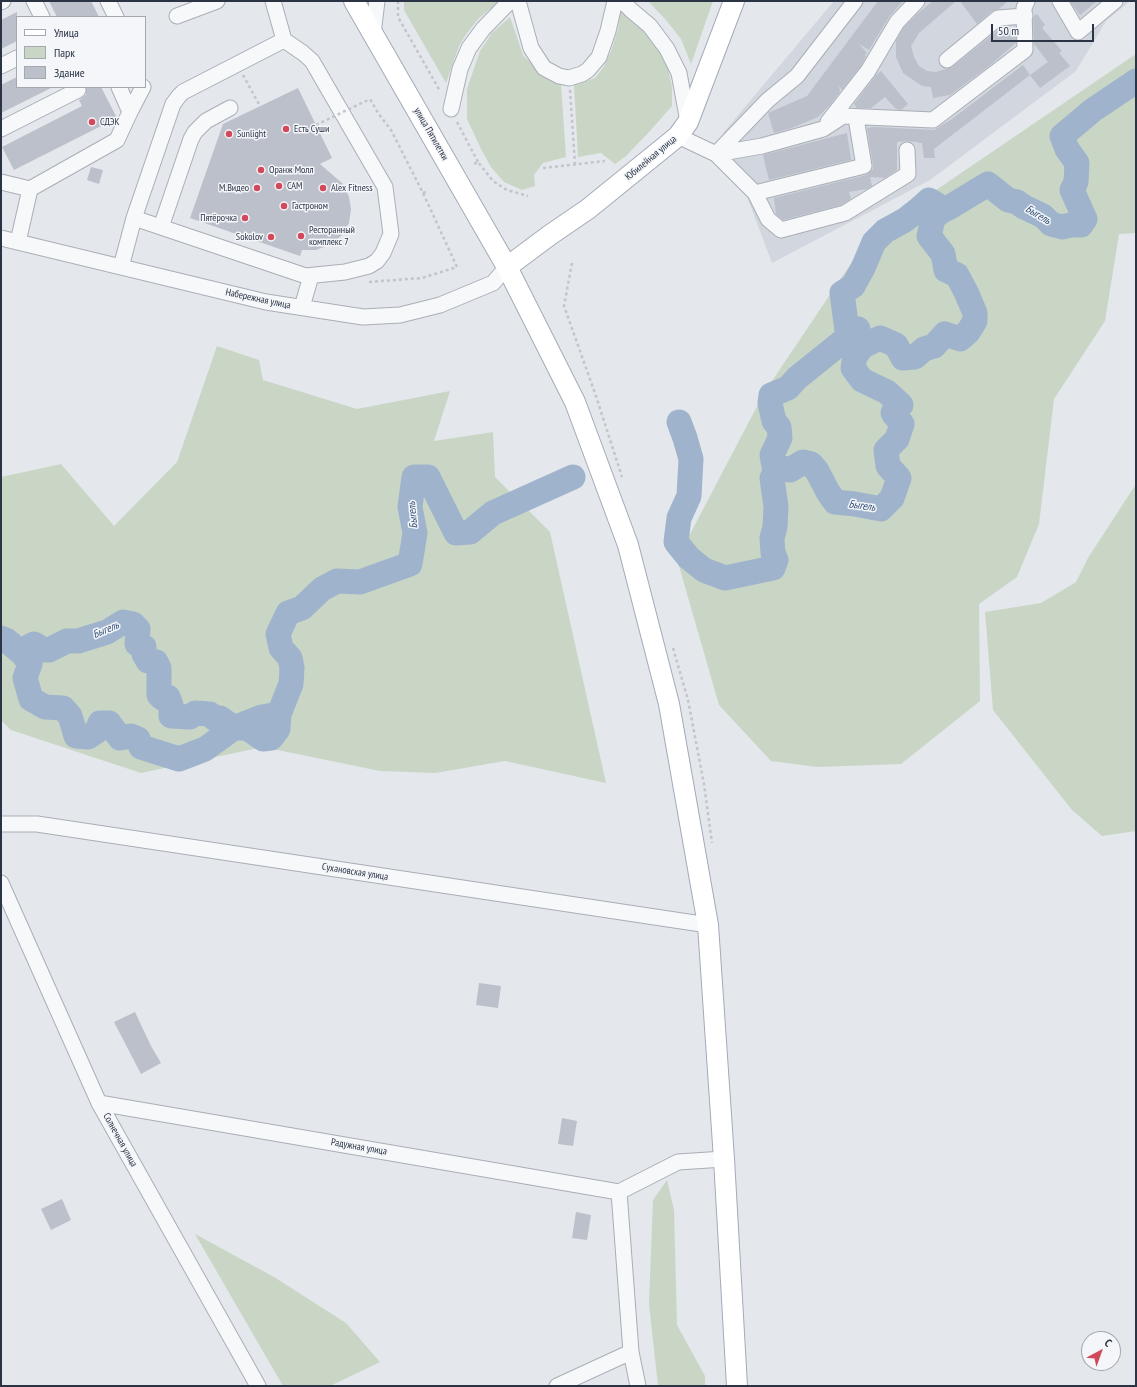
<!DOCTYPE html>
<meta charset="utf-8">
<style>
body{margin:0}
#map{position:relative;width:1137px;height:1387px;overflow:hidden;background:#e4e7ec;font-family:"PT Sans Narrow",sans-serif}
canvas{display:block}
.frame{position:absolute;inset:0;border:2px solid #2b3445;pointer-events:none}
.legend{position:absolute;left:16px;top:16px;width:130px;height:72px;box-sizing:border-box;background:#f4f6f9;border:1px solid #a4a8b1;margin:0;padding:5px 7px;list-style:none;font-size:12px;color:#2b3445}
.legend li{display:flex;align-items:center;gap:8px;height:20px}
.legend b{width:20px;border:1px solid #a4a8b1}
.north{position:absolute;left:1081px;top:1331px;width:40px;height:40px;box-sizing:border-box;background:#f4f6f9;border:1px solid #a4a8b1;border-radius:50%;rotate:41deg;font-size:11px;font-weight:700;line-height:16px;text-align:center;color:#2b3445}
.north::after{content:'';display:block;margin:auto;width:14px;height:18px;background:#d1495b;clip-path:polygon(50% 0,100% 100%,50% 72%,0 100%)}
.scale{position:absolute;left:991px;top:24px;width:103px;height:18px;box-sizing:border-box;border:2px solid #2b3445;border-top:0;padding-left:5px;font-size:12px;line-height:14px;white-space:nowrap;color:#2b3445;-webkit-text-stroke:3px #f4f6f9;paint-order:stroke}
</style>
<div id="map">
<canvas width="1137" height="1387"></canvas>
<div class="frame"></div>
<ul class="legend">
<li><b style="height:5px;background:#fff"></b>Улица</li>
<li><b style="height:11px;background:#c9d6c5"></b>Парк</li>
<li><b style="height:11px;background:#bbc0ca"></b>Здание</li>
</ul>
<div class="north">С</div>
<div class="scale">50 m</div>
</div>
<script>
const ctx = document.querySelector('canvas').getContext('2d');
ctx.lineJoin = 'round';
function paint(path, color) {
  ctx.fillStyle = color;
  ctx.fill(path, 'evenodd');
}
function shape(rows) {
  const path = new Path2D();
  for (const r of rows) {
    path.moveTo(r[0], r[1]);
    for (let i = 2; i < r.length; i += 2) path.lineTo(r[i], r[i + 1]);
  }
  return path;
}
function strokePath(path, color, width, dash) {
  ctx.strokeStyle = color;
  ctx.lineWidth = width;
  ctx.lineCap = dash ? 'butt' : 'round';
  ctx.setLineDash(dash || []);
  ctx.stroke(path);
}
function drawText(font, color, halo, rows, align = 'center') {
  ctx.font = font + ' "PT Sans Narrow",sans-serif';
  ctx.lineWidth = 3;
  ctx.setLineDash([]);
  ctx.textBaseline = 'middle';
  ctx.strokeStyle = halo;
  ctx.fillStyle = color;
  for (const [text, x, y, turn = 0] of rows) {
    ctx.save();
    ctx.translate(x, y);
    ctx.rotate((+turn || 0) * Math.PI / 180);
    ctx.textAlign = isNaN(turn) ? turn : align;
    if (halo) ctx.strokeText(text, 0, 0);
    ctx.fillText(text, 0, 0);
    ctx.restore();
  }
}
const built = shape([
 [834,1,1130,1,1106,21,1076,71,930,180,772,263,723,133]
]);
const green = shape([
 [404,1,500,1,479,18,467,33,459,46,446,83,404,10],
 [648,1,713,1,691,64,681,39,666,20],
 [621,8,658,44,667,63,672,87,672,106,650,131,626,156,615,164,601,153,578,157,574,85,595,78,603,68,611,51,618,29],
 [510,17,523,55,537,69,561,84,566,157,543,163,534,175,535,186,522,190,504,182,491,167,481,149,467,119,467,89,480,51,492,33],
 [1136,54,1136,233,1119,234,1105,321,1054,399,1039,524,1017,577,979,604,980,701,901,764,817,767,771,761,719,705,677,559,764,393,870,235],
 [217,346,259,360,263,380,357,409,450,391,434,441,493,432,495,477,550,532,606,783,505,761,435,773,380,771,263,747,141,773,11,730,1,720,1,477,61,464,114,526,177,462],
 [1136,484,1136,831,1102,836,1072,810,993,710,985,612,1041,603,1076,582,1088,558],
 [667,1180,674,1210,677,1325,705,1376,705,1386,658,1386,649,1304,653,1200],
 [195,1234,274,1277,346,1323,380,1362,330,1386,283,1386]
]);
const river = shape([
 [848,338,842,293,853,286,863,268,874,242,885,231,905,220,919,209,929,200,936,204,940,212],
 [679,422,685,438,691,459,689,496,679,518,676,542,689,558,704,570,725,578,773,568,776,560,773,553,772,538,775,527,776,507,772,478,775,472,783,468,790,470,803,462,811,464,817,471,828,492,835,502,855,504,881,509,892,498,899,478,888,466,886,450,897,439,902,424,893,413,901,405,887,392,862,380,853,368,855,356,863,346,880,338,896,345,903,358,915,357,924,349,934,346,945,334,960,339,968,332,975,321,975,313,966,292,957,275,946,270,943,254,929,236,933,219,940,212,950,207,988,184,1008,200,1017,202,1024,207,1043,216,1051,224,1062,227,1071,225,1081,225,1085,219,1072,190,1076,182,1077,163,1067,149,1062,136,1093,110,1136,81],
 [775,472,772,455,780,438,779,427,774,421,770,403,771,395,788,388,797,378,858,329,856,331],
 [1,638,6,640,23,654,30,664,25,678,31,699,45,707,63,708,70,716,76,736,88,737,97,731,100,723,109,723,120,738,131,736,138,739,141,747,179,759,205,749,234,728,262,717,279,714,291,684,292,668,290,658,281,648,278,634,288,613,302,608,322,589,337,581,360,582,410,564,415,533,410,507,414,477,428,477,456,533,470,532,493,513,573,477],
 [23,654,30,646,34,644,44,650,49,650,67,641,78,641,107,632,123,622,133,624,138,629,137,644,144,647,144,654,148,661,156,662,159,668,159,695,162,698,168,697,171,705,171,716,190,717,195,713,210,714,215,719,220,718,234,728,247,728,263,739,271,738,278,729,279,714]
]);
const building = shape([
 [49,1,91,1,99,17,57,17],
 [878,1,903,1,889,17,869,50,859,44,867,53,865,55,866,56,861,66,842,90,839,86,840,92,830,105,818,117,789,129,774,133,768,113,807,96],
 [933,1,956,1,919,33,911,46,914,57,919,66,927,71,936,72,952,67,1002,27,1006,26,1016,37,1016,43,989,66,950,95,933,98,931,87,922,86,903,73,896,57,896,41,904,27,917,14],
 [960,1,1008,1,999,9,992,11,977,24],
 [1070,1,1097,1,1080,15],
 [17,12,17,41,1,49,1,20],
 [1037,14,1045,25,1042,28,1062,51,1059,53,1070,66,1040,88,1030,75,1048,62,1034,44,1033,19,1034,16],
 [1023,65,1030,75,934,149,935,158,924,158,922,143,907,141,897,142,897,170,885,178,870,177,872,186,867,189,849,192,851,199,841,205,783,220,776,214,774,198,866,175,870,172,873,169,873,165,867,128,874,127,934,130,952,119],
 [881,71,908,104,901,110,896,109,885,97,871,108,857,108,854,104,876,75],
 [17,77,17,87,53,87,1,113,1,85],
 [86,87,101,87,117,118,14,170,2,147,82,106,79,100,86,95],
 [298,88,332,158,320,164,343,184,349,197,351,209,349,223,342,235,332,244,316,250,302,250,300,256,190,218,223,124],
 [847,133,851,160,769,180,763,155],
 [91,167,103,170,99,184,87,180],
 [479,983,501,986,498,1008,476,1005],
 [135,1012,151,1046,161,1063,141,1074,114,1022],
 [562,1118,577,1121,573,1146,558,1144],
 [62,1199,71,1220,51,1230,41,1209],
 [576,1212,591,1215,587,1240,572,1238]
]);
const path = shape([
 [398,1,398,17,440,91],
 [243,75,260,106],
 [570,90,575,164],
 [457,122,478,162],
 [474,164,478,162,493,181,507,190,528,196],
 [543,168,605,161],
 [423,193,428,191],
 [572,263,564,306,596,396,622,477],
 [369,282,422,278,457,267,423,193,391,130,378,113,370,99],
 [673,648,688,700,704,784,712,843]
]);
const minor = shape([
 [34,1,42,17],
 [108,1,116,17],
 [518,1,531,48,544,68,559,76,569,78,582,74,588,70,599,57,608,31,615,1],
 [622,1,631,10,650,26,667,49,679,73,688,122],
 [855,1,797,76,768,100,716,154,755,193,768,219,781,230,845,213,908,174,907,150],
 [1060,1,1078,32,1115,1],
 [1,2,3,1],
 [177,16,217,1],
 [373,34,377,1],
 [947,60,998,18,1025,16],
 [1,66,17,58],
 [451,109,460,69,469,48,483,29,510,1],
 [130,112,143,87],
 [828,122,868,71,897,22,917,1],
 [1,129,78,90],
 [678,136,716,154,762,146,823,129,843,116,933,120,1025,50,1024,8,1027,1],
 [1,182,30,189,18,242],
 [30,189,117,140,130,112,119,87],
 [755,193,864,166,856,118],
 [134,218,306,276,345,272,369,266,377,261,383,253,391,234,385,187,312,61,303,53,284,40,273,1],
 [161,227,191,139,195,132,206,121,230,108],
 [1,238,266,302,363,317,400,315,440,305,493,283,507,267],
 [121,267,134,218,173,104,179,96,183,92,284,40],
 [302,307,311,276],
 [1,824,37,824,708,925],
 [1,883,99,1103,258,1386],
 [99,1103,619,1192],
 [619,1192,631,1352,638,1386],
 [619,1192,678,1162,724,1159],
 [557,1386,631,1352]
]);
const major = shape([
 [354,1,507,267,575,402,628,545,669,704,708,925,724,1159,737,1386],
 [507,267,550,235,588,209,678,136,688,122,734,1]
]);
const pathBridge = shape([
 [316,125,370,99]
]);
const markers = [
 [92,122,4,"#d1495b"],
 [286,129,4,"#d1495b"],
 [229,134,4,"#d1495b"],
 [261,170,4,"#d1495b"],
 [279,186,4,"#d1495b"],
 [257,188,4,"#d1495b"],
 [323,188,4,"#d1495b"],
 [284,206,4,"#d1495b"],
 [245,218,4,"#d1495b"],
 [301,236,4,"#d1495b"],
 [271,237,4,"#d1495b"]
];
const poiNames = [
 ["СДЭК",100,122],
 ["Есть Суши",294,129],
 ["Sunlight",237,134],
 ["Оранж Молл",269,170],
 ["САМ",287,186],
 ["М.Видео",249,188,"right"],
 ["Alex Fitness",331,188],
 ["Гастроном",292,206],
 ["Пятёрочка",237,218,"right"],
 ["Ресторанный",309,230],
 ["комплекс 7",309,242],
 ["Sokolov",263,237,"right"]
];
const streetNames = [
 ["улица Пятилетки",431,134,60],
 ["Юбилейная улица",651,158,-40],
 ["Набережная улица",258,299,12],
 ["Сухановская улица",355,872,9],
 ["Солнечная улица",120,1140,61],
 ["Радужная улица",359,1147,10]
];
const waterNames = [
 ["Быгель",1038,215,31],
 ["Быгель",862,506,8],
 ["Быгель",413,515,-95],
 ["Быгель",106,630,-23]
];
paint(built, '#d2d6de');
paint(green, '#c9d6c5');
strokePath(river, '#9fb4cc', 25);
paint(building, '#bbc0ca');
strokePath(minor, '#a9aeb7', 17);
strokePath(major, '#a3abb8', 22);
strokePath(path, '#c2c5cb', 2.5, [3, 3]);
strokePath(minor, '#f7f8fa', 15);
strokePath(major, '#fff', 20);
strokePath(pathBridge, '#c2c5cb', 2.5, [3, 3]);
for (const [x, y, r, color] of markers) {
  const dot = new Path2D();
  dot.arc(x, y, r, 0, 2 * Math.PI);
  ctx.fillStyle = color;
  ctx.fill(dot);
  strokePath(dot, '#f4f6f9', 1.5);
}
drawText('10px', '#2b3445', '#f4f6f9', poiNames, 'left');
drawText('10px', '#2b3445', '#f4f6f9', streetNames);
drawText('italic 11px', '#34527a', '#f4f6f9', waterNames);
</script>
